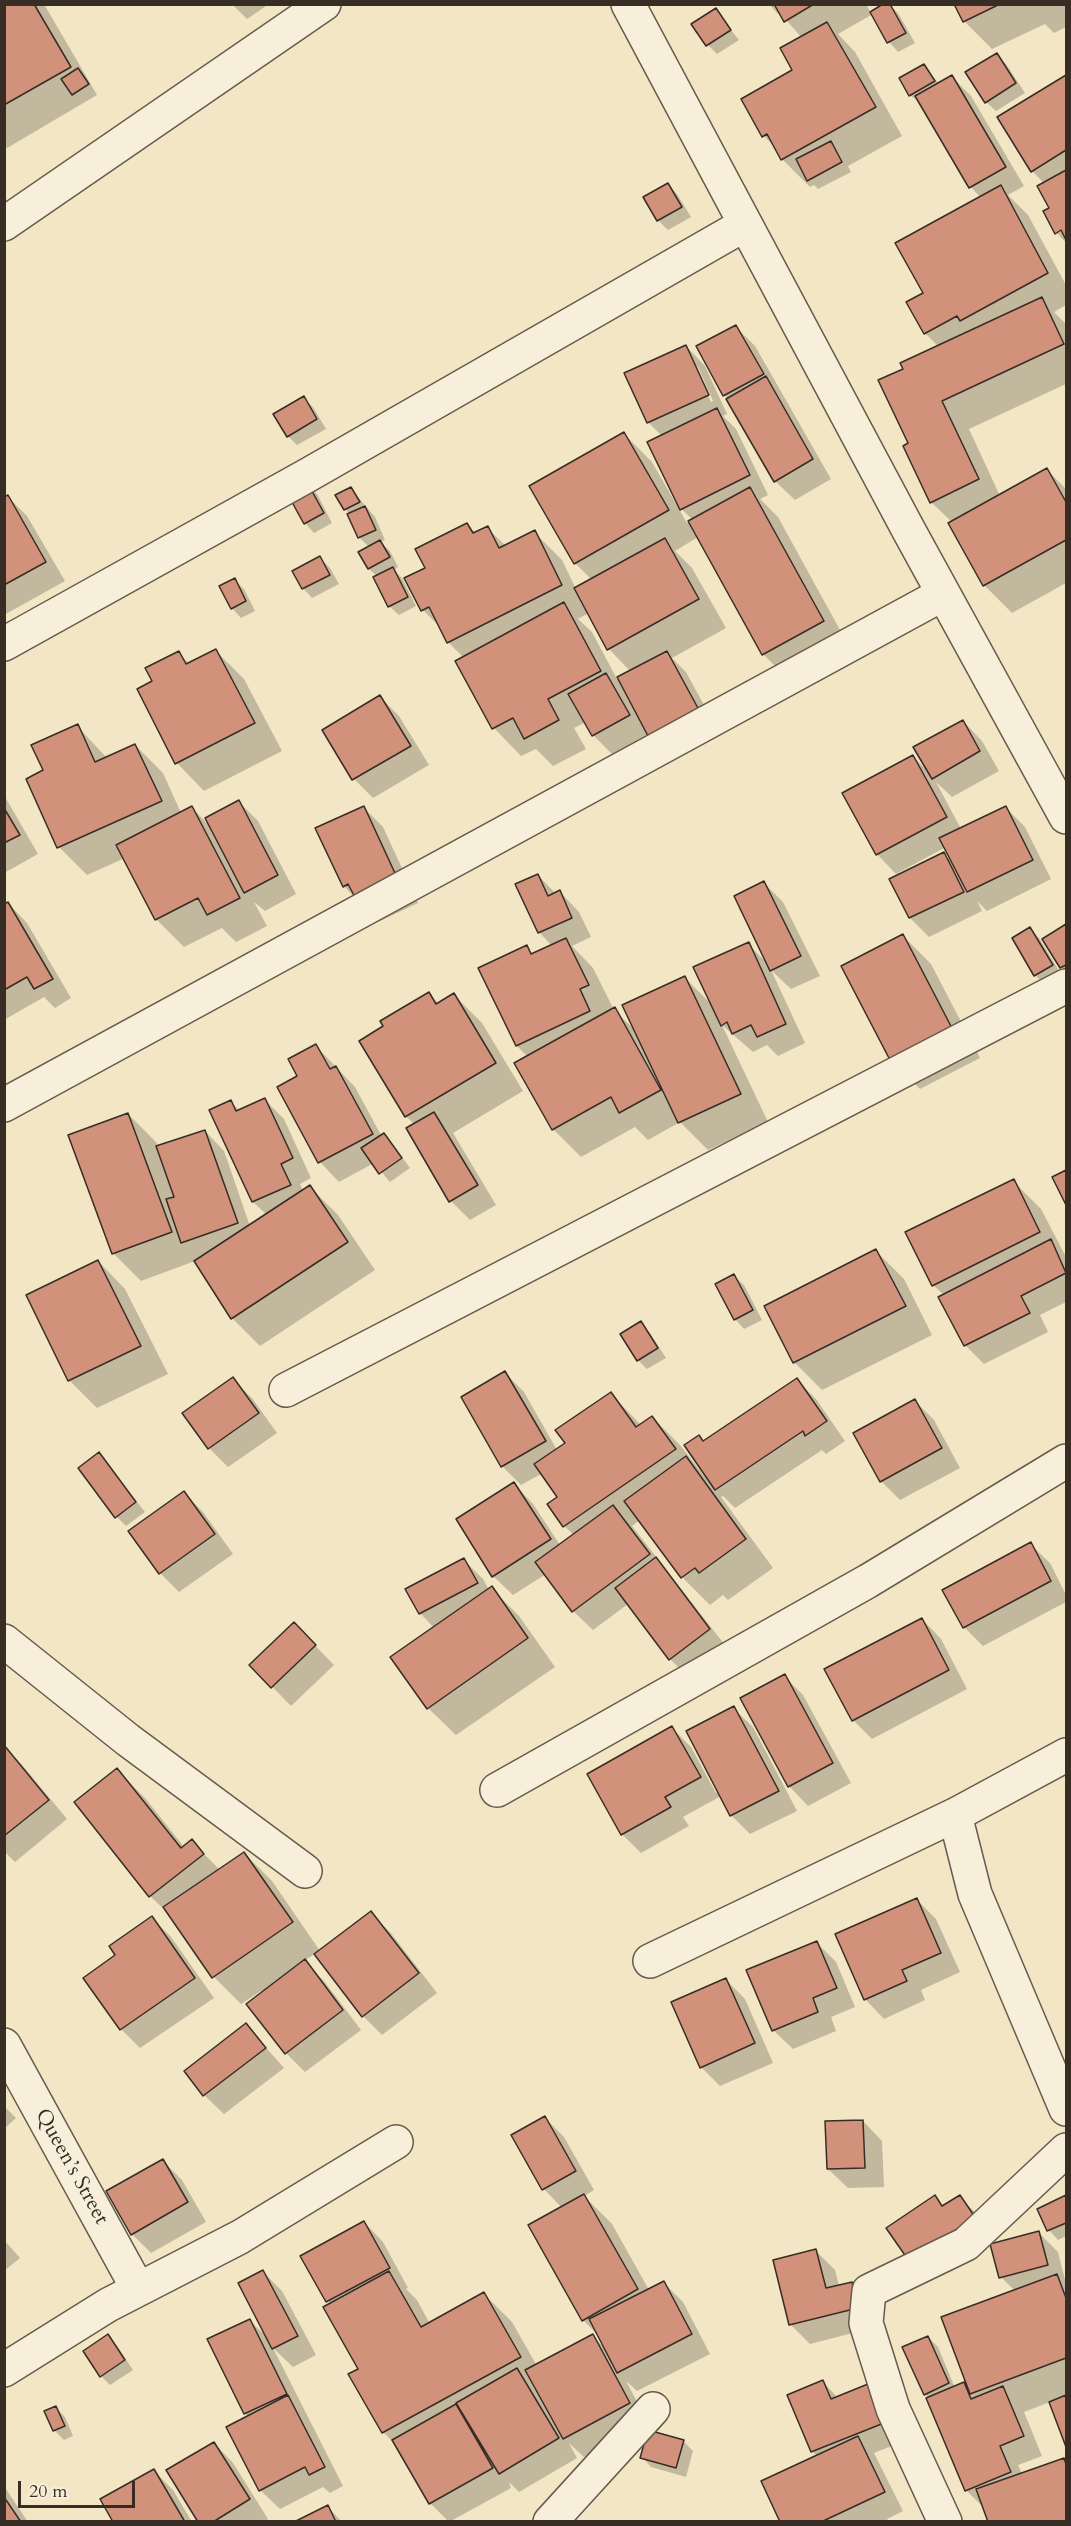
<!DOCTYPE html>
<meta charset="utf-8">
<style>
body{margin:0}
#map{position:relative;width:1071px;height:2526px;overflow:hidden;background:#f2e6c5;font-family:Cardo,serif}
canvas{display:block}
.frame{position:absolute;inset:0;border:6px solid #382d25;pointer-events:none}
.scale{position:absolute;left:18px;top:2481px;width:117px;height:27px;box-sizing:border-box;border:3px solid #382d25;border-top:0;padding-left:8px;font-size:18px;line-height:21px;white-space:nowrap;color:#382d25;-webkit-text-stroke:4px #f7efd9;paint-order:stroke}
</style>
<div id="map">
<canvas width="1071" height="2526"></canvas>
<div class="frame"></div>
<div class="scale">20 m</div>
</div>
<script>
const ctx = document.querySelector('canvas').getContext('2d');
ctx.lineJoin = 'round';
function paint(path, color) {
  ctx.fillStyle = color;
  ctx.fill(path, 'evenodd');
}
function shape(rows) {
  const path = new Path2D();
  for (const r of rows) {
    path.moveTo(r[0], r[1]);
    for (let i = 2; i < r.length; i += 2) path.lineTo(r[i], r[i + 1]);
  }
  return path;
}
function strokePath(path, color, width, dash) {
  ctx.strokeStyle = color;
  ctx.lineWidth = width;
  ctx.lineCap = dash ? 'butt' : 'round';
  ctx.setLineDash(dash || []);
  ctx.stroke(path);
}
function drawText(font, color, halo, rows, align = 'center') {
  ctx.font = font + ' Cardo,serif';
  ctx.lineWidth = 4.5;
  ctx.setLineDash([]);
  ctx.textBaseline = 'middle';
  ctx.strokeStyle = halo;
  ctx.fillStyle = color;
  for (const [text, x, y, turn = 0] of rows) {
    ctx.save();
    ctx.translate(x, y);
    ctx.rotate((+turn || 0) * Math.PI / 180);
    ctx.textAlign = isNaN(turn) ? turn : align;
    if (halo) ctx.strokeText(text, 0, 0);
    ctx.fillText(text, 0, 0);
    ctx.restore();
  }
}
const shadow = shape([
 [4,4,44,4,97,95,7,148,4,146],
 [232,4,269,4,247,19],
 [769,4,866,4,871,13,889,4,898,13,915,43,898,52,889,42,873,14,838,34,855,52,902,136,848,166,851,172,818,189,814,185,810,187,782,159,777,149,764,136,794,71,802,38,780,13,778,14],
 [956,4,1066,4,1066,27,1054,33,1045,24,992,49,964,21],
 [715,10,739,40,717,54,708,45],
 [996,55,1006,64,1025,93,996,111,986,102],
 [924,66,939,84,952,77,971,96,1024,186,1008,195,1028,215,1066,285,1066,305,1054,312,1066,324,1066,384,969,429,1000,496,1047,470,1066,489,1066,583,1012,613,984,585,952,522,931,502,910,444,905,369,939,347,925,333,925,293,981,198,971,187,922,104,911,96,901,79],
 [1066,77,1066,243,1057,233,1045,184,1032,171,999,118],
 [668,185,677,194,691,217,668,230,658,220],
 [735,326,755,346,831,479,795,500,775,481,725,395],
 [686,346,705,366,727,414,723,416,736,429,768,495,760,499,778,517,851,650,791,682,763,654,698,537,675,551,692,568,726,628,672,658,686,672,717,729,648,734,612,754,593,735,586,722,574,728,586,749,553,766,536,749,521,756,494,728,457,662,464,658,448,642,442,629,423,610,427,568,467,525,476,533,487,528,506,546,534,532,562,560,576,589,592,580,575,563,531,486,624,434,652,462,687,523,693,520,678,506,662,436,648,422],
 [695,367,698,367,713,401,711,402],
 [589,613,609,649,631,672,617,679,592,632,578,619],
 [303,398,313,407,326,429,297,445,288,436],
 [307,484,317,494,332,523,314,533,305,523],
 [351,489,375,517,385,540,380,542,390,551,398,567,394,570,402,578,416,606,399,615,389,606,377,576,369,569,360,553,369,547,359,537,350,514,345,509],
 [8,497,27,516,65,581,4,615,4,499],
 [320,558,330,568,339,584,312,598,303,588],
 [234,580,244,589,255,611,241,618,232,608],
 [216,651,244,679,282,751,204,791,177,763,154,682,178,653,190,664],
 [380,697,399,716,429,765,373,798,354,779],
 [963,721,982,741,999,771,952,797,936,782,961,829,1006,808,1025,827,1051,879,987,911,977,901,982,911,929,937,910,918,891,879,944,854,953,863,946,847,896,874,877,854,913,757,928,771],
 [77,726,107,758,135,745,163,773,181,813,192,808,209,825,239,802,258,821,296,894,265,911,254,902,267,926,236,942,222,928,184,947,156,919,125,858,87,875,59,847,28,779,45,771],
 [4,795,38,854,4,873],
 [364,808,383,827,418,903,378,922,344,886],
 [538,875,556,894,560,892,579,912,591,937,572,946,593,968,614,1010,635,1030,685,978,713,1006,748,944,768,964,764,883,783,902,820,976,791,989,771,970,805,1043,778,1056,767,1045,753,1052,722,1025,768,1122,708,1150,680,1122,648,1140,635,1127,581,1157,553,1129,528,1057,517,1046,480,969,526,947,534,955,552,946,539,932],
 [8,903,27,923,71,998,55,1008,44,997,4,1020,4,905],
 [1066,926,1066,973,1044,940],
 [1030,929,1039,938,1061,974,1044,984,1035,975],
 [903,936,931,964,980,1058,920,1089,892,1061],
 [429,994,439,1004,454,995,482,1023,523,1091,453,1133,496,1205,470,1220,451,1201,415,1125,406,1116,361,1042],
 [316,1046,355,1087,382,1137,384,1135,393,1145,410,1168,390,1182,374,1163,339,1182,320,1162,280,1088,299,1077],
 [265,1100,284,1119,311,1178,300,1184,303,1191,310,1187,338,1215,375,1270,260,1346,232,1318,195,1261,141,1281,113,1253,128,1114,156,1142,158,1147,205,1131,224,1151,250,1226,267,1215,253,1202,211,1111,231,1102,240,1111],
 [1013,1181,1041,1209,1066,1257,1066,1302,1040,1315,1048,1332,984,1364,965,1345,944,1295,933,1285],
 [876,1251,904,1279,932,1335,822,1390,794,1362],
 [98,1261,125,1289,168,1374,97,1408,69,1380],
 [734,1276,744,1285,762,1320,744,1329,735,1319],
 [640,1323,650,1333,666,1358,647,1369,638,1360],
 [505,1373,524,1392,557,1450,567,1443,611,1394,641,1425,652,1417,680,1445,709,1482,703,1442,797,1380,816,1399,845,1441,826,1454,822,1450,735,1508,723,1496,721,1497,773,1568,728,1600,723,1595,710,1605,682,1577,640,1520,632,1526,728,1649,689,1678,670,1659,628,1604,593,1630,573,1611,546,1574,513,1595,493,1576,514,1484,533,1504,560,1545,574,1535,564,1526,559,1497,543,1473,521,1485,502,1466],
 [232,1379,252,1398,277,1433,228,1467,209,1448],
 [915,1401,934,1420,960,1468,900,1500,881,1481],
 [99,1454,145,1512,126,1526,117,1517],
 [184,1493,203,1512,233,1554,179,1592,160,1573],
 [1030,1544,1050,1563,1066,1595,1066,1602,983,1646,964,1627],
 [464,1560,483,1579,489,1590,491,1588,519,1616,555,1667,456,1735,428,1708,434,1628,420,1613],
 [922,1619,941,1639,967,1689,872,1739,853,1720],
 [294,1624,334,1665,291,1706,251,1665],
 [784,1676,803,1695,851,1783,808,1806,789,1786],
 [733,1708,753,1727,797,1811,750,1834,731,1815,721,1796,683,1817,689,1826,641,1853,622,1834,672,1728,691,1747,716,1793,719,1791],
 [4,1747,23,1766,67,1819,15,1862,4,1851],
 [117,1770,145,1798,184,1847,191,1841,220,1870,244,1853,272,1881,320,1951,370,1913,390,1932,437,1993,382,2035,363,2016,316,1953,304,1961,324,1981,361,2030,305,2072,286,2053,261,1991,241,2004,214,1977,172,1917,150,1896,77,1802],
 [916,1899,936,1919,960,1972,921,1990,925,2000,884,2019,865,1999],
 [152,1918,171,1937,214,1998,140,2048,121,2029,85,1978,117,1956],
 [817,1943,836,1962,855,2007,831,2017,836,2031,793,2049,773,2030],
 [726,1980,745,1999,773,2063,720,2086,701,2067],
 [246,2025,284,2068,224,2114,204,2095],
 [4,2106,16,2118,4,2129],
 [545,2118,564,2137,594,2190,584,2196,612,2224,649,2290,664,2283,683,2302,710,2354,637,2391,626,2381,648,2422,584,2457,569,2443,577,2458,519,2492,509,2482,511,2488,449,2522,430,2503,398,2447,383,2432,360,2370,331,2305,302,2256,364,2222,383,2242,408,2288,406,2289,417,2300,430,2324,484,2294,512,2322,537,2366,592,2336,605,2348,600,2337,583,2320,530,2226,562,2208,544,2189,513,2136],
 [863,2121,882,2141,884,2187,848,2188,828,2169],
 [163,2161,182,2180,206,2222,151,2253,132,2234],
 [935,2197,944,2207,959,2197,979,2216,929,2279],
 [1066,2197,1066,2236,1058,2240,1049,2230,1039,2210],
 [1039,2233,1058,2252,1066,2284,1066,2443,1050,2402,1024,2412,1042,2456,1018,2465,1022,2474,1064,2459,1066,2462,1066,2522,989,2522,985,2509,966,2490,929,2398,925,2394,928,2337,938,2347,955,2388,964,2384,970,2391,1015,2291,1001,2277],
 [4,2240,20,2258,4,2271],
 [816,2251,835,2270,839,2286,851,2283,870,2303,876,2327,810,2344,790,2324],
 [263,2272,282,2291,316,2355,293,2367,273,2348,343,2486,330,2493,323,2487,280,2509,260,2490,248,2417,245,2413,250,2321,268,2338],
 [108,2336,117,2346,133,2370,110,2385,101,2376],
 [823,2382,838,2398,868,2385,902,2442,874,2453,903,2511,887,2519,890,2522,782,2522,817,2456,812,2451],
 [56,2408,65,2417,73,2436,64,2440,54,2430],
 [684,2442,693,2451,686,2477,651,2467,642,2457],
 [214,2443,233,2463,268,2519,263,2522,200,2522],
 [154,2471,173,2490,192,2522,115,2522],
 [4,2486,28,2522,4,2522],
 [327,2506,342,2522,298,2522]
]);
const building = shape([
 [4,4,34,4,71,67,4,105,4,4],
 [774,4,814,4,784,22,774,4],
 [883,4,890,4,906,33,887,43,870,12,883,4],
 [954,4,1000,4,963,22,954,4],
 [716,8,731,30,706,46,691,24,716,8],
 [827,22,876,107,781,160,767,134,762,137,741,99,792,70,780,48,827,22],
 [997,53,1016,83,985,103,965,72,997,53],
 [924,64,935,81,909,96,899,78,924,64],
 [78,68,89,84,72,95,61,79,78,68],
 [952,75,1006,167,969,188,915,96,952,75],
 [1066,75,1066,150,1031,172,997,117,1066,75],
 [831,141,842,162,807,181,796,159,831,141],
 [1066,170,1066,240,1061,230,1055,234,1043,211,1049,208,1037,186,1066,170],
 [668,183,682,207,657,221,643,197,668,183],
 [1001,185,1048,273,960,321,957,316,924,334,906,302,923,293,895,243,1001,185],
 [1042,297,1064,344,942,401,979,479,930,503,903,446,908,443,878,380,903,369,900,363,1042,297],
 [736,325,764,374,723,396,696,346,736,325],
 [686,345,709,395,647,423,624,373,686,345],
 [766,376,813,459,774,482,726,399,766,376],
 [304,396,317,419,287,437,273,414,304,396],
 [717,408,750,475,680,510,647,442,717,408],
 [624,432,669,510,574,564,529,486,624,432],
 [1047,468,1066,502,1066,540,983,586,948,523,1047,468],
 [307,482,324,513,304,524,287,493,307,482],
 [351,487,360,502,344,510,335,495,351,487],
 [750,487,824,621,762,655,688,521,750,487],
 [8,495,46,562,4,585,4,497,8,495],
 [365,506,376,530,358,538,347,514,365,506],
 [467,523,473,533,488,526,499,548,535,530,562,585,447,643,429,607,421,611,404,578,425,568,415,549,467,523],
 [665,538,699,599,607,650,574,588,665,538],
 [380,540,390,557,368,569,358,552,380,540],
 [320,556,330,575,302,589,292,571,320,556],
 [393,567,408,597,388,607,373,577,393,567],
 [235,578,246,601,231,609,219,586,235,578],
 [564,602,601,671,548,699,559,720,524,739,513,718,492,729,455,661,564,602],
 [216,649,255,723,175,764,137,689,152,681,145,668,179,651,186,664,216,649],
 [667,651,699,710,648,736,617,677,667,651],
 [606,673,630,715,592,736,568,694,606,673],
 [380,695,411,746,352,780,322,730,380,695],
 [963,720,980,751,932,779,913,747,963,720],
 [78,724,95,762,135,744,162,801,57,848,26,779,43,770,31,745,78,724],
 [913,755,947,817,876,855,842,793,913,755],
 [239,800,278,875,244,893,205,818,239,800],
 [192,806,240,898,207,915,198,898,155,920,116,845,192,806],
 [364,806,400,884,358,903,348,884,343,887,315,828,364,806],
 [1006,806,1033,860,967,892,939,838,1006,806],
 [4,808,20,835,4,843,4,808],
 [944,852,964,892,909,918,889,879,944,852],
 [538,874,548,896,560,890,572,918,538,933,515,884,538,874],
 [764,881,801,956,770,971,734,896,764,881],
 [8,902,53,979,34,989,27,977,4,990,4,904,8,902],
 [1066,924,1066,965,1060,968,1042,939,1066,924],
 [1030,927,1053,965,1034,976,1012,938,1030,927],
 [903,934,953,1030,891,1062,841,966,903,934],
 [566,938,589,985,580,989,590,1011,516,1046,478,968,527,945,531,954,566,938],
 [749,942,786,1024,757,1037,751,1025,732,1034,727,1022,721,1026,693,967,749,942],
 [685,976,741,1094,678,1123,622,1005,685,976],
 [429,992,436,1004,454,993,496,1063,405,1117,359,1041,383,1026,380,1021,429,992],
 [615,1007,661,1090,619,1113,611,1097,552,1130,514,1063,615,1007],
 [316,1044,330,1069,336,1066,373,1134,318,1163,277,1087,297,1076,288,1059,316,1044],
 [265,1098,293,1158,281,1164,291,1185,252,1202,209,1110,231,1100,236,1111,265,1098],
 [434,1112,478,1185,449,1202,406,1128,434,1112],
 [128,1113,172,1232,112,1254,68,1135,128,1113],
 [205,1130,238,1223,181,1243,166,1199,174,1197,156,1146,205,1130],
 [384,1133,402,1158,379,1174,361,1148,384,1133],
 [1066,1170,1066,1205,1052,1177,1066,1170],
 [1014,1179,1040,1232,932,1286,905,1232,1014,1179],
 [310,1185,348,1242,231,1319,194,1261,310,1185],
 [1051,1239,1066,1273,1021,1296,1030,1313,964,1346,938,1297,1051,1239],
 [876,1249,906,1306,793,1363,764,1306,876,1249],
 [98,1260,141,1346,68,1381,26,1295,98,1260],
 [734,1274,753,1310,734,1320,715,1284,734,1274],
 [641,1321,658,1348,637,1361,620,1334,641,1321],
 [505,1371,546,1441,501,1467,461,1397,505,1371],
 [233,1377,259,1413,208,1449,182,1413,233,1377],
 [797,1378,827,1421,805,1436,803,1431,715,1490,684,1445,699,1435,703,1441,797,1378],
 [611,1392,636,1427,652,1416,676,1449,563,1527,547,1504,557,1497,534,1464,565,1443,555,1430,611,1392],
 [915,1399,942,1448,880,1482,853,1433,915,1399],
 [99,1452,136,1502,115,1518,78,1468,99,1452],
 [686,1456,746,1539,699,1573,695,1568,681,1578,624,1501,686,1456],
 [514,1482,551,1539,492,1577,456,1519,514,1482],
 [184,1491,215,1534,159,1574,128,1531,184,1491],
 [613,1505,650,1554,572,1612,535,1562,613,1505],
 [1031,1542,1051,1581,963,1628,942,1590,1031,1542],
 [656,1557,710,1629,669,1660,615,1588,656,1557],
 [464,1558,478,1583,419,1614,405,1589,464,1558],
 [492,1586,528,1638,427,1709,390,1657,492,1586],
 [922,1618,949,1670,852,1721,824,1669,922,1618],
 [294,1622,316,1645,271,1688,249,1665,294,1622],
 [785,1674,833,1763,788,1787,740,1698,785,1674],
 [734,1706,779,1791,730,1816,686,1731,734,1706],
 [672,1726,701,1777,665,1797,671,1807,621,1835,587,1774,672,1726],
 [4,1745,49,1800,4,1836,4,1745],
 [117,1768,181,1848,192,1839,204,1854,149,1897,74,1802,117,1768],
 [244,1852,293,1922,212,1978,163,1907,244,1852],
 [917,1898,941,1953,902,1970,907,1981,864,2000,835,1934,917,1898],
 [371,1911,419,1973,362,2017,314,1954,371,1911],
 [152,1916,195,1978,120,2030,83,1978,115,1955,109,1946,152,1916],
 [817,1941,837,1988,813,1998,818,2012,772,2031,746,1970,817,1941],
 [305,1959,343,2010,285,2054,246,2004,305,1959],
 [726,1978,755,2043,700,2068,671,2002,726,1978],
 [246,2023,266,2048,203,2096,184,2071,246,2023],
 [545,2116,576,2171,542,2190,511,2135,545,2116],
 [863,2120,865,2168,827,2169,825,2121,863,2120],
 [163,2159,188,2202,131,2235,106,2191,163,2159],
 [584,2194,638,2289,582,2321,528,2225,584,2194],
 [935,2195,942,2206,960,2195,975,2217,909,2261,886,2228,935,2195],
 [1066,2195,1066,2223,1047,2231,1037,2209,1066,2195],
 [364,2221,390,2268,326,2302,300,2256,364,2221],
 [1039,2231,1048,2265,999,2278,990,2244,1039,2231],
 [816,2249,826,2288,852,2282,858,2308,789,2325,773,2260,816,2249],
 [263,2270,298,2336,272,2349,238,2283,263,2270],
 [389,2271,421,2327,484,2292,521,2357,382,2433,348,2374,358,2369,323,2307,389,2271],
 [1057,2274,1066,2298,1066,2358,970,2394,941,2317,1057,2274],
 [664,2281,692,2334,617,2373,589,2319,664,2281],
 [250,2319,287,2394,244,2414,207,2339,250,2319],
 [108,2334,125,2360,100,2377,83,2351,108,2334],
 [593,2334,630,2403,563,2439,525,2370,593,2334],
 [928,2336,949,2383,924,2395,902,2347,928,2336],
 [517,2368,559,2438,499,2474,456,2403,517,2368],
 [823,2380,831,2399,868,2384,884,2423,811,2452,787,2395,823,2380],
 [964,2382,971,2399,1003,2386,1024,2436,1000,2446,1011,2472,965,2491,926,2398,964,2382],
 [288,2395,325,2467,309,2475,305,2467,259,2491,226,2427,288,2395],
 [1066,2395,1066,2447,1049,2402,1066,2395],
 [456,2404,493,2468,429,2504,392,2440,456,2404],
 [56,2406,65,2426,53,2431,44,2411,56,2406],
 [648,2430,684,2440,676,2468,640,2458,648,2430],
 [858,2436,885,2492,821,2522,780,2522,761,2481,858,2436],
 [214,2442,250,2499,213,2522,198,2522,166,2470,214,2442],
 [1064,2458,1066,2464,1066,2522,988,2522,976,2489,1064,2458],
 [154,2469,185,2522,113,2522,100,2499,154,2469],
 [4,2497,21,2522,4,2522,4,2497],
 [328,2505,336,2522,294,2522,328,2505]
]);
const minor = shape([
 [628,4,908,529,1066,817],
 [4,224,324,4],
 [4,644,308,475,744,225],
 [4,1105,943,594],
 [286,1390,1066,986],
 [4,1641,128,1740,305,1871],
 [497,1790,868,1581,1066,1461],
 [955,1815,975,1894,1066,2109],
 [650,1961,955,1815,1066,1755],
 [4,2045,138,2289],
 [4,2370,108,2305,240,2237,396,2142],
 [550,2522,653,2409],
 [945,2522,893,2409,866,2323,869,2291,966,2244,1066,2150]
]);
const streetNames = [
 ["Queen’s Street",71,2167,61]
];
paint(shadow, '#0003');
paint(building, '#d1917a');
strokePath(building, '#382d25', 1.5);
strokePath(minor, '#665b4d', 36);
strokePath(minor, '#f7efd9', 33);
drawText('21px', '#382d25', '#f7efd9', streetNames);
</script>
